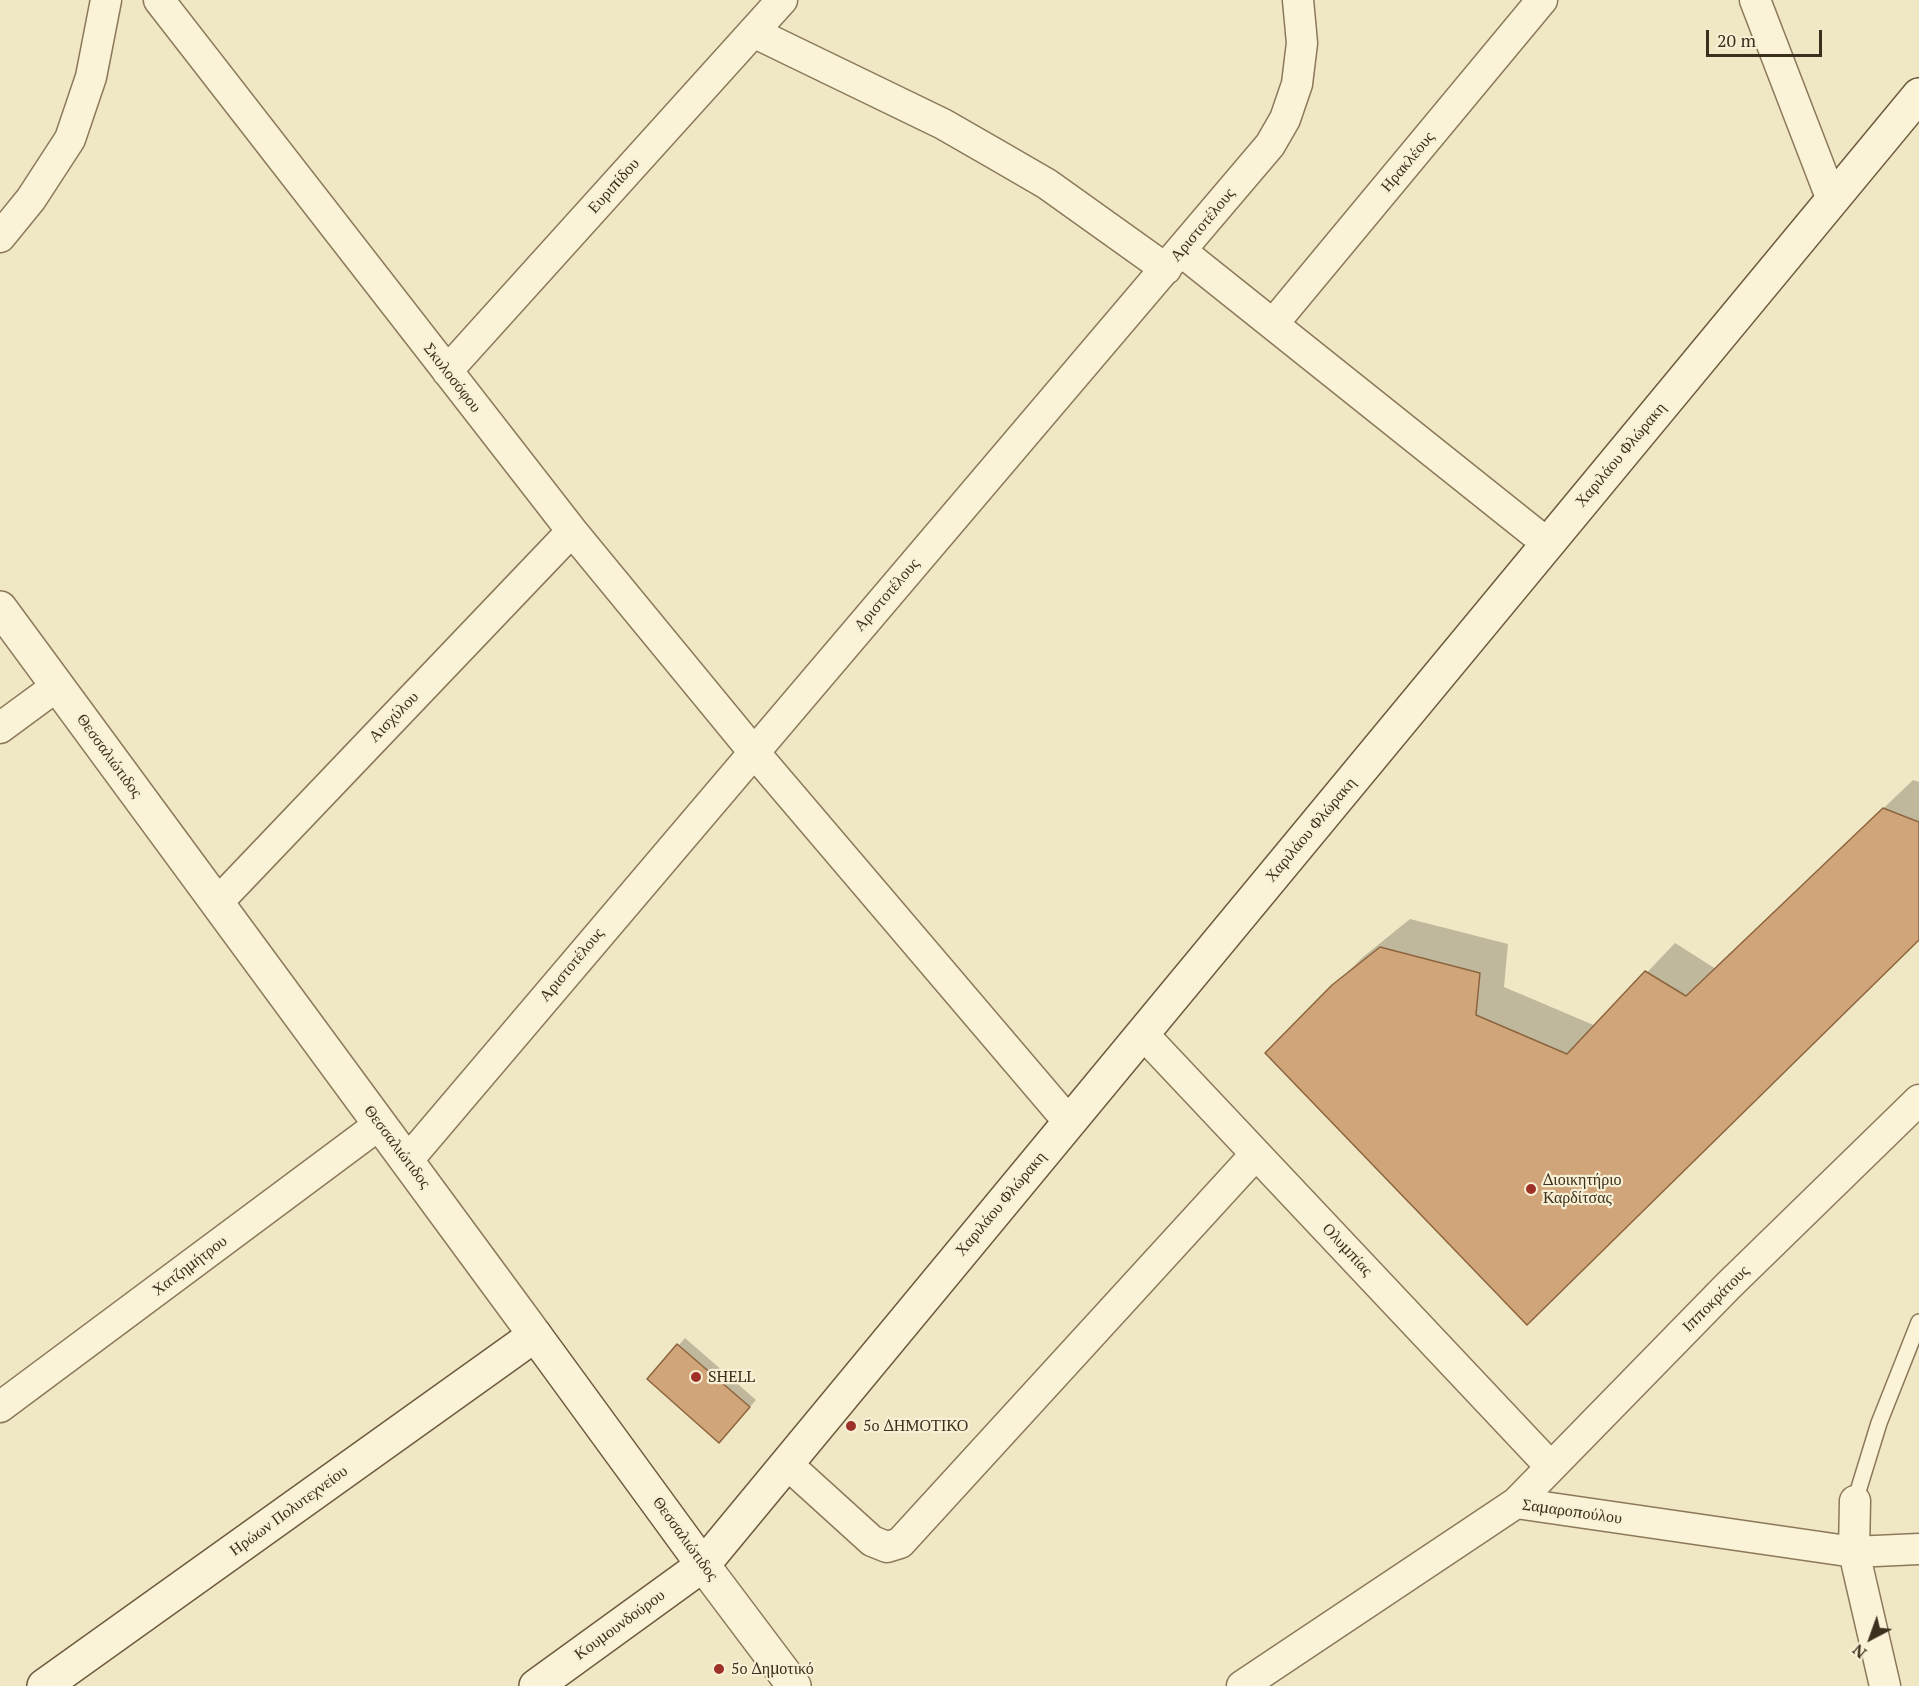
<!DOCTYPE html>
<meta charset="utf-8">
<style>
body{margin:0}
#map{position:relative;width:1919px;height:1686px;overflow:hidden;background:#f0e7c4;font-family:"PT Serif",serif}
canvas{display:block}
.north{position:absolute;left:1841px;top:1608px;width:60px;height:60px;-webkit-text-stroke:4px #f7f0d4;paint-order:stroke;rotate:221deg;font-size:16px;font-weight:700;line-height:24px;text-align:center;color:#3b2f1e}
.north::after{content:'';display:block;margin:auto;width:21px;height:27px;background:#3b2f1e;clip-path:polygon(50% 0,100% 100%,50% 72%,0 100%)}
.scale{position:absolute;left:1706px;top:30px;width:116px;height:27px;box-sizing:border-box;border:3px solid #3b2f1e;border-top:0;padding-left:8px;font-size:18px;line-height:21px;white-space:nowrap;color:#3b2f1e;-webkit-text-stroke:4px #f7f0d4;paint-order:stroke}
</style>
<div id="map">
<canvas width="1919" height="1686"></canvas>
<div class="north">N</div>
<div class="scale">20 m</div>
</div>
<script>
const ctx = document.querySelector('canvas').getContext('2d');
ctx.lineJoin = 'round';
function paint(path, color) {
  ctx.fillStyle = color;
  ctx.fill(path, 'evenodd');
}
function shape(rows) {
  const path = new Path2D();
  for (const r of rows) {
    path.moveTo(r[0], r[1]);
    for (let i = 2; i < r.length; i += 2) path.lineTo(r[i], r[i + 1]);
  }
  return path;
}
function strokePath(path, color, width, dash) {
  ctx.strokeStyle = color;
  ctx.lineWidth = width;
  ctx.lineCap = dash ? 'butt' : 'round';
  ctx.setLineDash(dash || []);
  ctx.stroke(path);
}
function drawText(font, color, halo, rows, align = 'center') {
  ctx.font = font + ' "PT Serif",serif';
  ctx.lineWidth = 4.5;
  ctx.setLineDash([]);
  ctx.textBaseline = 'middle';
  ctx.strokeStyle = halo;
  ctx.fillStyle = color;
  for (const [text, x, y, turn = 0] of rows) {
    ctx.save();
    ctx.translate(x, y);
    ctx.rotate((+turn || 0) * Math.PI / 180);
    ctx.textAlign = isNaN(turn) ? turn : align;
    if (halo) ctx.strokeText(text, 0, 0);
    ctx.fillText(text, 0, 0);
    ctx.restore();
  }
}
const shadow = shape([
 [1913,780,1919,782,1919,938,1527,1322,1267,1053,1363,957,1410,919,1508,944,1504,987,1596,1026,1675,943,1716,969],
 [685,1338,756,1400,726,1434,649,1379]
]);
const building = shape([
 [1883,808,1919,822,1919,940,1527,1325,1265,1053,1332,985,1380,947,1480,973,1476,1015,1567,1054,1645,971,1686,996,1883,808],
 [677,1344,750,1407,719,1443,647,1379,677,1344]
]);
const service = shape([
 [1855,1501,1879,1423,1919,1322]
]);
const minor = shape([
 [159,0,572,531,753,751,1069,1122],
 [1755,0,1832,200],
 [753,32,943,124,997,155,1047,184,1166,269],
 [0,237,31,199,70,139,91,77,106,0],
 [1181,251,1548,544],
 [1273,324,1542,0],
 [447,371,782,0],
 [0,728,57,686],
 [217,903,572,531],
 [1142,1033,1551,1467],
 [407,1161,1270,145,1285,119,1297,84,1302,43,1298,0],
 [0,1407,380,1124],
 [786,1463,872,1541,887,1547,900,1543,1256,1154],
 [1855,1501,1854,1552,1885,1686],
 [1516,1503,1854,1552,1919,1549],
 [1242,1686,1516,1503,1728,1286,1919,1100]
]);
const tertiary = shape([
 [0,608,535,1335],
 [703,1565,794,1686]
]);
const secondary = shape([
 [44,1686,535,1335,703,1565],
 [536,1686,703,1565,1919,95]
]);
const markers = [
 [1531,1189,6,"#9e3127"],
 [696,1377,6,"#9e3127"],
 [851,1426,6,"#9e3127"],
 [719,1669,6,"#9e3127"]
];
const streetNames = [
 ["Ηρακλέους",1408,162,-50],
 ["Ευριπίδου",614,186,-48],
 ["Αριστοτέλους",1203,225,-50],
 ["Σκυλοσόφου",452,378,52],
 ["Χαριλάου Φλώρακη",1621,455,-50],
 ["Αριστοτέλους",887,595,-49],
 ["Αισχύλου",394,717,-46],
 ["Θεσσαλιώτιδος",109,756,54],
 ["Χαριλάου Φλώρακη",1311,830,-50],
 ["Αριστοτέλους",572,965,-50],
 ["Θεσσαλιώτιδος",397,1147,53],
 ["Χαριλάου Φλώρακη",1001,1204,-50],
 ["Ολυμπίας",1347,1250,47],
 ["Χατζημήτρου",190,1266,-37],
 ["Ιπποκράτους",1716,1299,-45],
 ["Ηρώων Πολυτεχνείου",289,1511,-36],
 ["Σαμαροπούλου",1572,1512,8],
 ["Θεσσαλιώτιδος",685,1539,54],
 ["Κουμουνδούρου",620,1625,-36]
];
const poiNames = [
 ["Διοικητήριο",1543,1180],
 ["Καρδίτσας",1543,1198],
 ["SHELL",708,1377],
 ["5ο ΔΗΜΟΤΙΚΟ",863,1426],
 ["5ο Δημοτικό",731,1669]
];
paint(shadow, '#0003');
paint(building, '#d0a579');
strokePath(building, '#8c643e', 1.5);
strokePath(service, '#8c795a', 18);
strokePath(minor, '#8c795a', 33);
strokePath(tertiary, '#8c795a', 36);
strokePath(secondary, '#6e5a3d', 36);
strokePath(service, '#faf3d8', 15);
strokePath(minor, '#faf3d8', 30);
strokePath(tertiary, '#faf3d8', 33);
strokePath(secondary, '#faf3d8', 33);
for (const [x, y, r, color] of markers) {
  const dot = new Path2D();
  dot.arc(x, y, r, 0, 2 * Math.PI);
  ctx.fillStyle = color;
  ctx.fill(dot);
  strokePath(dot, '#f7f0d4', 2);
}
drawText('16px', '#3b2f1e', '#f7f0d4', streetNames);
drawText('16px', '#3b2f1e', '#f7f0d4', poiNames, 'left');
</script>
